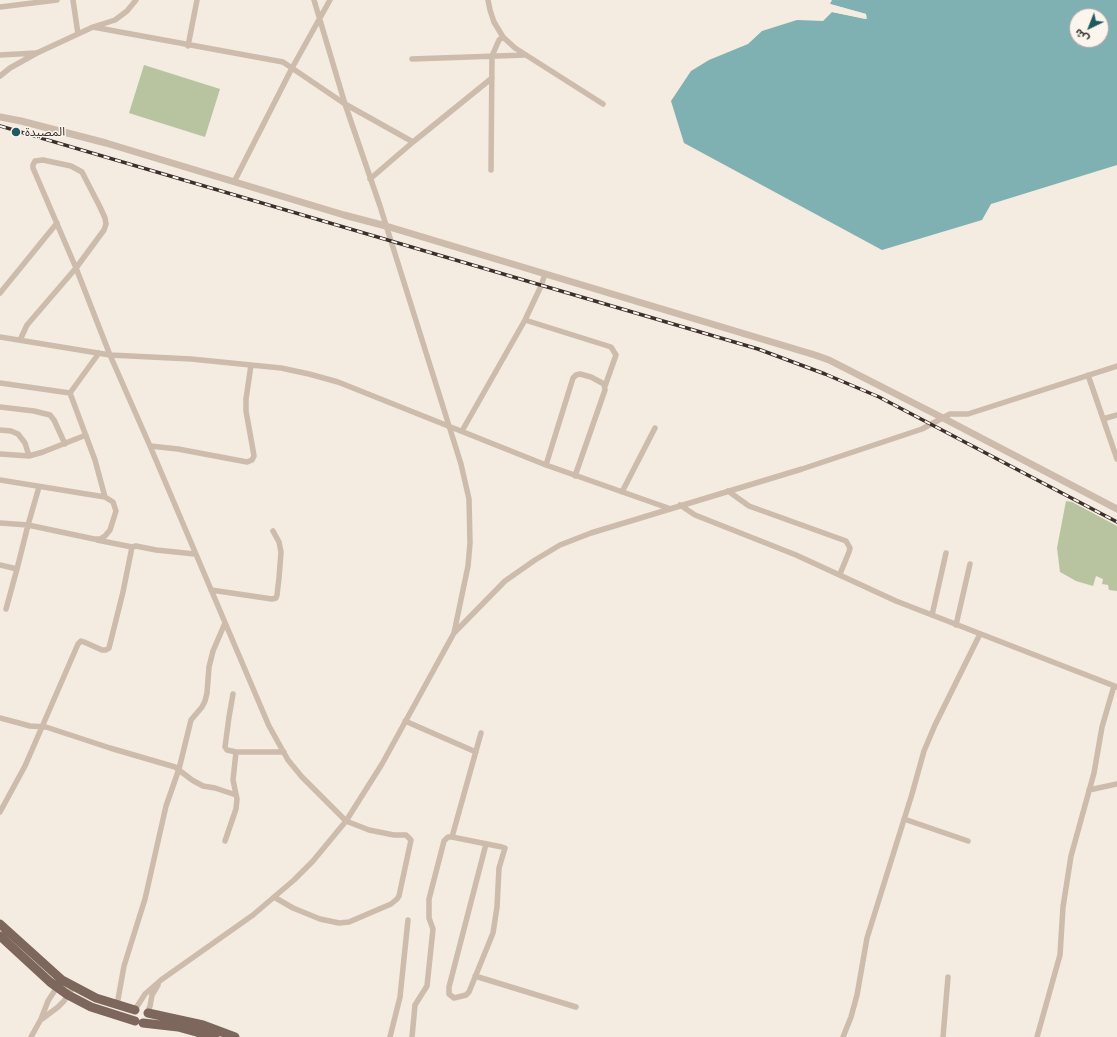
<!DOCTYPE html>
<meta charset="utf-8">
<style>
body{margin:0}
#map{position:relative;width:1117px;height:1037px;overflow:hidden;background:#f4ebe1;font-family:Mulish,"Noto Sans Arabic",sans-serif}
canvas{display:block}
.north{position:absolute;left:1069px;top:8px;width:40px;height:40px;box-sizing:border-box;background:#fbf5ee;border:1px solid #aea6a0;border-radius:50%;rotate:223deg;font-size:11px;font-weight:700;line-height:16px;text-align:center;color:#3b302b}
.north::after{content:'';display:block;margin:auto;width:14px;height:18px;background:#1f5a5e;clip-path:polygon(50% 0,100% 100%,50% 72%,0 100%)}
</style>
<div id="map">
<canvas width="1117" height="1037"></canvas>
<div class="north">ش</div>
</div>
<script>
const ctx = document.querySelector('canvas').getContext('2d');
ctx.lineJoin = 'round';
function paint(path, color) {
  ctx.fillStyle = color;
  ctx.fill(path, 'evenodd');
}
function shape(rows) {
  const path = new Path2D();
  for (const r of rows) {
    path.moveTo(r[0], r[1]);
    for (let i = 2; i < r.length; i += 2) path.lineTo(r[i], r[i + 1]);
  }
  return path;
}
function strokePath(path, color, width, dash) {
  ctx.strokeStyle = color;
  ctx.lineWidth = width;
  ctx.lineCap = dash ? 'butt' : 'round';
  ctx.setLineDash(dash || []);
  ctx.stroke(path);
}
function drawText(font, color, halo, rows, align = 'center') {
  ctx.font = font + ' Mulish,"Noto Sans Arabic",sans-serif';
  ctx.lineWidth = 3;
  ctx.setLineDash([]);
  ctx.textBaseline = 'middle';
  ctx.strokeStyle = halo;
  ctx.fillStyle = color;
  for (const [text, x, y, turn = 0] of rows) {
    ctx.save();
    ctx.translate(x, y);
    ctx.rotate((+turn || 0) * Math.PI / 180);
    ctx.textAlign = isNaN(turn) ? turn : align;
    if (halo) ctx.strokeText(text, 0, 0);
    ctx.fillText(text, 0, 0);
    ctx.restore();
  }
}
const green = shape([
 [144,65,220,89,205,137,129,113],
 [1066,501,1072,502,1117,526,1117,591,1109,590,1108,585,1102,584,1103,579,1096,576,1093,586,1076,581,1060,572,1057,548]
]);
const water = shape([
 [832,0,1117,0,1117,165,991,204,982,220,882,250,684,143,671,101,691,71,709,60,748,44,762,31,797,20,823,21,832,12,865,19,866,14,830,4],
 [1077,16,1101,16,1101,40,1077,40]
]);
const pier = shape([
 [830,4,866,14,867,19,832,12,832,10,864,16,864,15,830,6]
]);
const minor = shape([
 [73,0,78,34],
 [488,0,490,10,494,22,503,37,515,48,603,104],
 [0,7,57,0],
 [93,27,283,62,345,104,413,142],
 [188,46,197,0],
 [0,55,36,53],
 [412,59,525,55],
 [0,76,10,68,37,53,93,27,115,20,127,11,136,0],
 [491,170,492,56,499,40,503,37],
 [370,179,413,142,492,78],
 [234,182,292,68,330,0],
 [0,293,57,223],
 [525,320,611,347,616,355,605,386],
 [0,337,110,355,191,359,281,368,309,374,338,382,546,465,668,508],
 [20,340,27,325,76,268,104,230,106,224,105,218,100,207,82,172,71,166,43,160,35,161,33,165,33,168,76,268,110,355,150,446,269,726,288,760,302,777,346,821,369,830,394,835,406,835,411,840,399,896,397,899,391,904,349,922,339,923,320,919,293,908,274,897],
 [1088,375,1117,459],
 [0,383,70,393,99,353],
 [70,393,95,460,105,497],
 [0,407,34,411,50,415,54,420,65,444],
 [1103,419,1117,415],
 [0,430,11,431,18,434,25,443,29,456],
 [462,431,525,320,541,286,545,274],
 [150,446,178,449,247,462,252,460,254,456,253,450,246,411,246,399,251,365],
 [0,454,29,456,43,452,86,435],
 [546,465,573,378,576,375,580,374,591,377,604,384,605,390,575,476],
 [0,480,105,497,113,502,116,511,110,530,105,536,100,539,94,539,28,525,0,523],
 [728,491,749,506,846,541,850,548,849,552,840,574],
 [622,492,655,428],
 [680,505,695,515,796,555,896,601,1117,687],
 [97,540,132,547],
 [0,565,17,569,6,609],
 [17,569,28,525,39,487],
 [211,590,272,599,276,598,277,595,279,578,281,552,279,542,273,531],
 [932,615,946,553],
 [956,625,970,564],
 [454,633,505,581,535,560,560,545,591,533,802,469,922,429,950,414,968,414,1117,366],
 [233,694,229,717,225,747,227,750,236,752,284,752],
 [0,718,30,726,46,727,110,748,175,767,192,780,203,786,215,788,236,795],
 [405,721,476,752],
 [1089,790,1117,784],
 [0,812,25,766,78,644,81,641,84,642,102,650,106,650,109,648,123,592,132,547,136,546,156,550,195,554],
 [904,819,968,841],
 [452,837,481,733],
 [225,841,236,809,237,799,233,780,236,752],
 [475,976,576,1007],
 [117,1005,124,966,145,899,166,806,179,769,191,720,202,707,205,701,207,693,209,667,213,651,225,623],
 [136,1008,145,994,161,980,253,915,294,880,313,861,346,821,382,764,454,633,468,566,470,543,469,499,461,464,380,206,345,104,314,0],
 [148,1011,150,1006,152,995,158,985],
 [42,1019,58,1007,64,1001,74,986],
 [31,1037,41,1019,48,1001,59,984],
 [390,1037,400,997,408,920],
 [412,1037,415,1005,427,986,433,929,429,918,429,899,444,841,448,837,452,837,502,847,505,848,499,868,497,907,493,933,469,992,466,995,454,998,449,994,449,987,486,844],
 [843,1037,851,1017,857,995,867,938,912,794,924,751,935,725,980,634],
 [943,1037,948,977],
 [1037,1037,1060,955,1063,907,1071,856,1094,773,1102,727,1114,686]
]);
const tertiary = shape([
 [0,117,21,121,106,143,344,215,386,226,815,355,829,360,943,418,1117,509]
]);
const primary = shape([
 [0,924,62,980,96,998,135,1010],
 [0,936,50,982,68,995,91,1007,135,1021],
 [148,1013,203,1025,235,1037],
 [143,1023,178,1027,215,1037]
]);
const rail = shape([
 [0,126,758,349,825,374,879,397,1117,522]
]);
const markers = [
 [16,132,5,"#1f5a5e"]
];
const poiNames = [
 ["المصيدة",25,132]
];
paint(green, '#b8c4a0');
paint(water, '#7fb0b2');
paint(pier, '#f4ebe1');
strokePath(minor, '#cdbbac', 5.5);
strokePath(tertiary, '#cdbbac', 7);
strokePath(primary, '#7d675c', 9);
strokePath(rail, '#3b302b', 3.5);
strokePath(rail, '#fbf5ee', 2, [6]);
for (const [x, y, r, color] of markers) {
  const dot = new Path2D();
  dot.arc(x, y, r, 0, 2 * Math.PI);
  ctx.fillStyle = color;
  ctx.fill(dot);
  strokePath(dot, '#fbf5ee', 1.5);
}
drawText('12px', '#3b302b', '#fbf5ee', poiNames, 'left');
</script>
